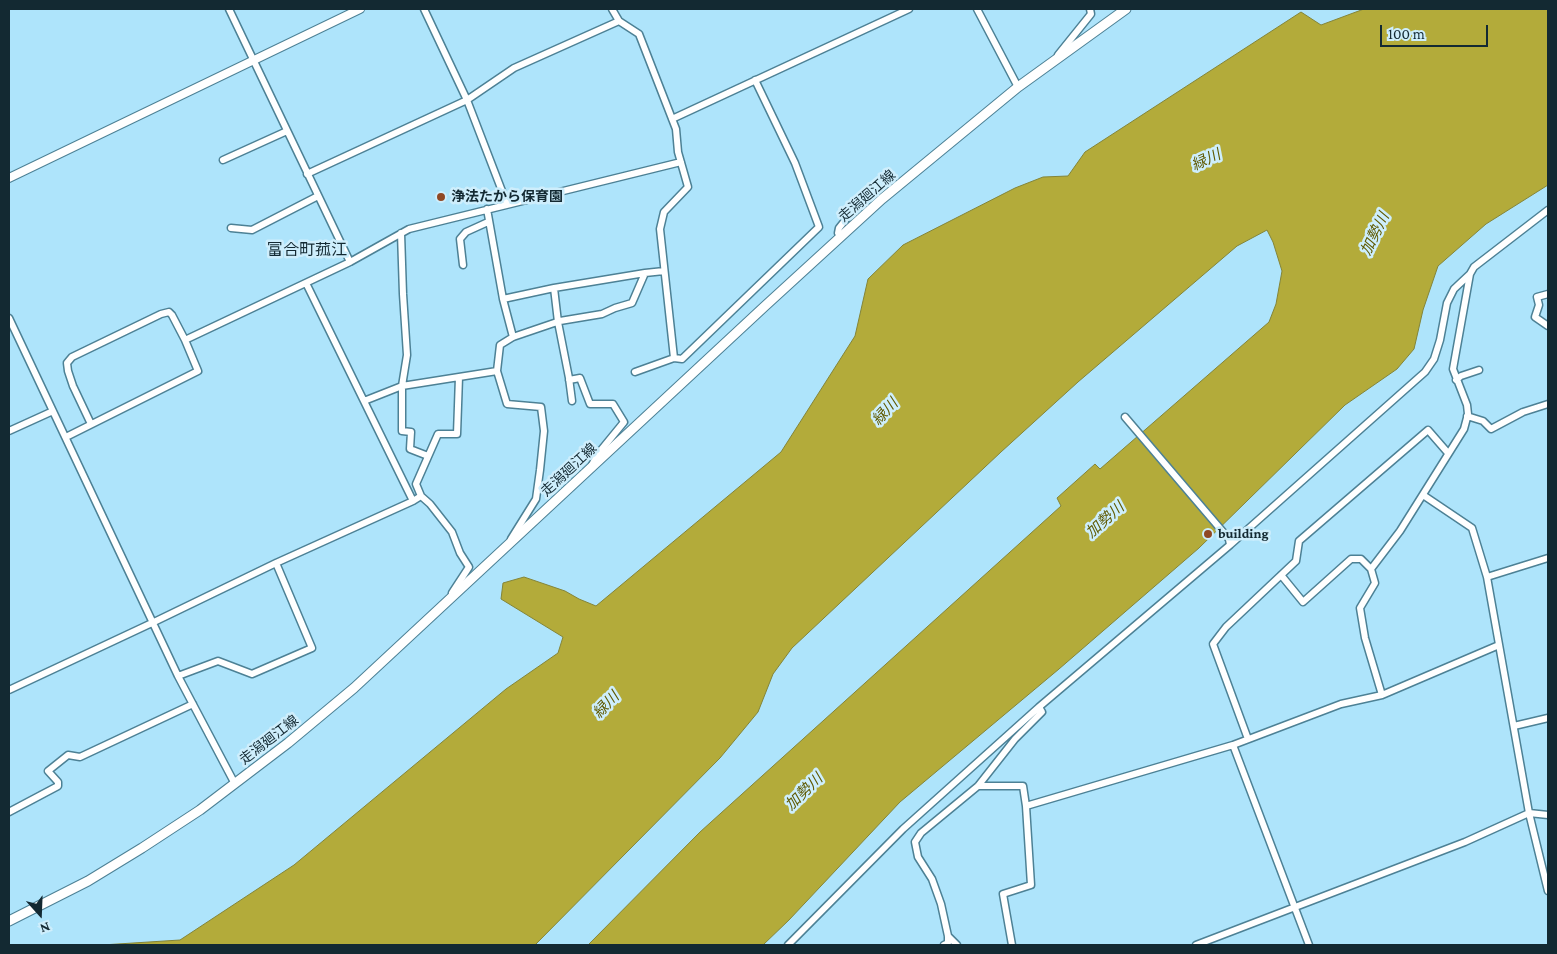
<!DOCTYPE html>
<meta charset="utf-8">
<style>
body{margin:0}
#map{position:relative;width:1557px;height:954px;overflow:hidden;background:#aee4fb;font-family:"Crimson Pro",serif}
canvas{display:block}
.frame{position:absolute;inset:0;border:10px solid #132932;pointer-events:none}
.north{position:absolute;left:15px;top:889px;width:50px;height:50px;-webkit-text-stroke:4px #ceeefc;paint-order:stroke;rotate:160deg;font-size:14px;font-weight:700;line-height:20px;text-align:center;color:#132932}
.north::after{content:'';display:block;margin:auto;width:18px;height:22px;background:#132932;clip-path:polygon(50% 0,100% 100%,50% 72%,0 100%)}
.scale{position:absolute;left:1380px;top:25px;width:108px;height:22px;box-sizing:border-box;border:2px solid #132932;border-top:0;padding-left:6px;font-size:15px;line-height:18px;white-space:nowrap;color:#132932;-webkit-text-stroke:4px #ceeefc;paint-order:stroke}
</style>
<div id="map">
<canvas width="1557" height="954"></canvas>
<div class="frame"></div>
<div class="north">N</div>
<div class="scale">100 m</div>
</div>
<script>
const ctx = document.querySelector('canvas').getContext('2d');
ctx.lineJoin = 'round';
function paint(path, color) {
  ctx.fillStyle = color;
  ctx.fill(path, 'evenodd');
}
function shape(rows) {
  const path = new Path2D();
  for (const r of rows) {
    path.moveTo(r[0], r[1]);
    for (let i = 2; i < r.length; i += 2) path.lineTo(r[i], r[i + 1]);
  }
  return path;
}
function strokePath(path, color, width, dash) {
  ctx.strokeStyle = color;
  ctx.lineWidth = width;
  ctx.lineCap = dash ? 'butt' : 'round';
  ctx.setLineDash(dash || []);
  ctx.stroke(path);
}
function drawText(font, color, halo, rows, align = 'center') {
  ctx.font = font + ' "Crimson Pro","Noto Sans JP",serif';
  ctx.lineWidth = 5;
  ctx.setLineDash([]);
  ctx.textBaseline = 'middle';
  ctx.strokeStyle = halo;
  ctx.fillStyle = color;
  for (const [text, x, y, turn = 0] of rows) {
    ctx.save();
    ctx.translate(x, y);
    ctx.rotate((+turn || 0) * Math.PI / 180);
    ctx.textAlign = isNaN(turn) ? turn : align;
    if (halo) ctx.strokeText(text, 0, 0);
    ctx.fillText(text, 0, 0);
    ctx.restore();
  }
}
const water = shape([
 [1364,9,1548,9,1548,185,1486,224,1438,266,1423,310,1414,349,1397,369,1345,405,1199,548,1059,669,900,802,789,920,763,945,588,945,700,832,1061,506,1057,498,1095,464,1100,469,1269,322,1276,304,1282,271,1273,242,1267,230,1237,246,1078,382,1001,452,792,648,773,674,758,712,720,758,535,945,102,945,180,940,294,865,506,689,558,653,563,637,501,599,503,583,524,577,565,591,579,599,596,606,781,452,855,336,868,279,903,245,1015,188,1043,177,1068,176,1085,152,1301,12,1321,25,1364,9]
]);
const minor = shape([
 [229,9,350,262],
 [424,9,467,100,507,204],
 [612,9,619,21,639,34,676,129,678,152,688,187,664,212,660,229,674,358,682,359,819,227,795,163,755,80],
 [977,9,1018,87],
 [1058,55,1091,14,1090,9],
 [672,119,909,9],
 [223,160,287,131],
 [307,174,467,100,514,68,619,21],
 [487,209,503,299,513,337],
 [231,228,252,230,318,196],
 [401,233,403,294,407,355,402,386,402,431,411,432,410,449,428,456],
 [840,237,838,233,839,228,866,194],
 [463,265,460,239,466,232,488,222],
 [306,283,413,501],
 [554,288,558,322,569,378,572,401],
 [1548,294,1537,297,1539,305,1535,317,1548,326],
 [503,299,554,288,645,273,664,271],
 [9,318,178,676,235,784],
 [185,340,350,262,409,229,681,162],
 [635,372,674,358],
 [569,380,580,378,590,404,613,404,624,422,597,455,592,465],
 [1456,380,1461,376,1479,370],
 [364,401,402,386,497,371],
 [1467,416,1483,421,1491,429,1523,412,1548,404],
 [9,431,53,411],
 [66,437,198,371,185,340,172,315,169,312,161,314,72,357,67,363,68,371,73,386,91,424],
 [1423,495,1472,528,1487,577,1529,813,1548,891],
 [511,539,536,499,540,470,544,431,541,407,507,404,497,371,500,345,513,337,560,321,602,314,615,308,632,303,645,273],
 [1230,545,1425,372,1434,359,1440,340,1447,303,1454,289,1470,274,1474,267,1548,210],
 [1281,575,1303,602,1351,559,1361,559,1371,569],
 [1487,577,1548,558],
 [452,593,469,567,460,553,452,532,430,504,421,496,416,484,438,434,457,434,459,377],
 [178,676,218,661,252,674,312,648,276,563],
 [9,690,154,622,276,563,413,501,421,496],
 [1382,695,1365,638,1360,608,1375,583,1371,569,1400,531,1464,429,1468,414,1467,405,1453,369,1470,274],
 [1514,726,1548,718],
 [1248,739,1213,644,1226,627,1296,561,1299,541,1428,430,1448,453],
 [1233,745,1309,945],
 [978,786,1023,786,1026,806,1031,885,1003,894,1012,945],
 [1026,806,1233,745,1341,704,1382,695,1499,645],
 [9,812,58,786,58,782,48,771,68,755,80,757,193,704],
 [948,936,957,945],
 [788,945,903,829,1039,707],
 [944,945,948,943,948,936,941,904,932,879,918,857,915,842,921,833,978,786,1015,739,1042,712,1039,707,1230,545,1229,539,1125,417],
 [1196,945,1465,842,1529,813,1548,815]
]);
const tertiary = shape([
 [9,178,360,9]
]);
const secondary = shape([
 [9,921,88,881,142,848,200,810,288,743,354,688,765,306,882,199,1018,87,1126,9]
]);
const markers = [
 [441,197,5,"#8f4824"],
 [1208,534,5,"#8f4824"]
];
const streetNames = [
 ["走潟廻江線",867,196,-41],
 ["走潟廻江線",569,470,-43],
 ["走潟廻江線",269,740,-38]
];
const poiNames = [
 ["浄法たから保育園",451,197],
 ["building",1218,534]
];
const waterNames = [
 ["緑川",1206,160,-25],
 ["加勢川",1375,234,-64],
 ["緑川",885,412,-47],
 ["加勢川",1105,520,-42],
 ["緑川",606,705,-46],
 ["加勢川",804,792,-44]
];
const quarterNames = [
 ["富合町菰江",307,250]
];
paint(water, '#b3ab3a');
strokePath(water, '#838438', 1);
strokePath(minor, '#4d8195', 9);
strokePath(tertiary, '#4d8195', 10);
strokePath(secondary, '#4d8195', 11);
strokePath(minor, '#fff', 6);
strokePath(tertiary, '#fff', 8);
strokePath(secondary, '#fff', 9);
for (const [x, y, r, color] of markers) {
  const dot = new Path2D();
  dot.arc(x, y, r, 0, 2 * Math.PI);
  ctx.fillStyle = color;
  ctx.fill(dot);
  strokePath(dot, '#ceeefc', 2);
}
drawText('14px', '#132932', '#ceeefc', streetNames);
drawText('bold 14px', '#132932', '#ceeefc', poiNames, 'left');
drawText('italic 15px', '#5f5900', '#ceeefc', waterNames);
drawText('16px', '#132932', '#ceeefc', quarterNames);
</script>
